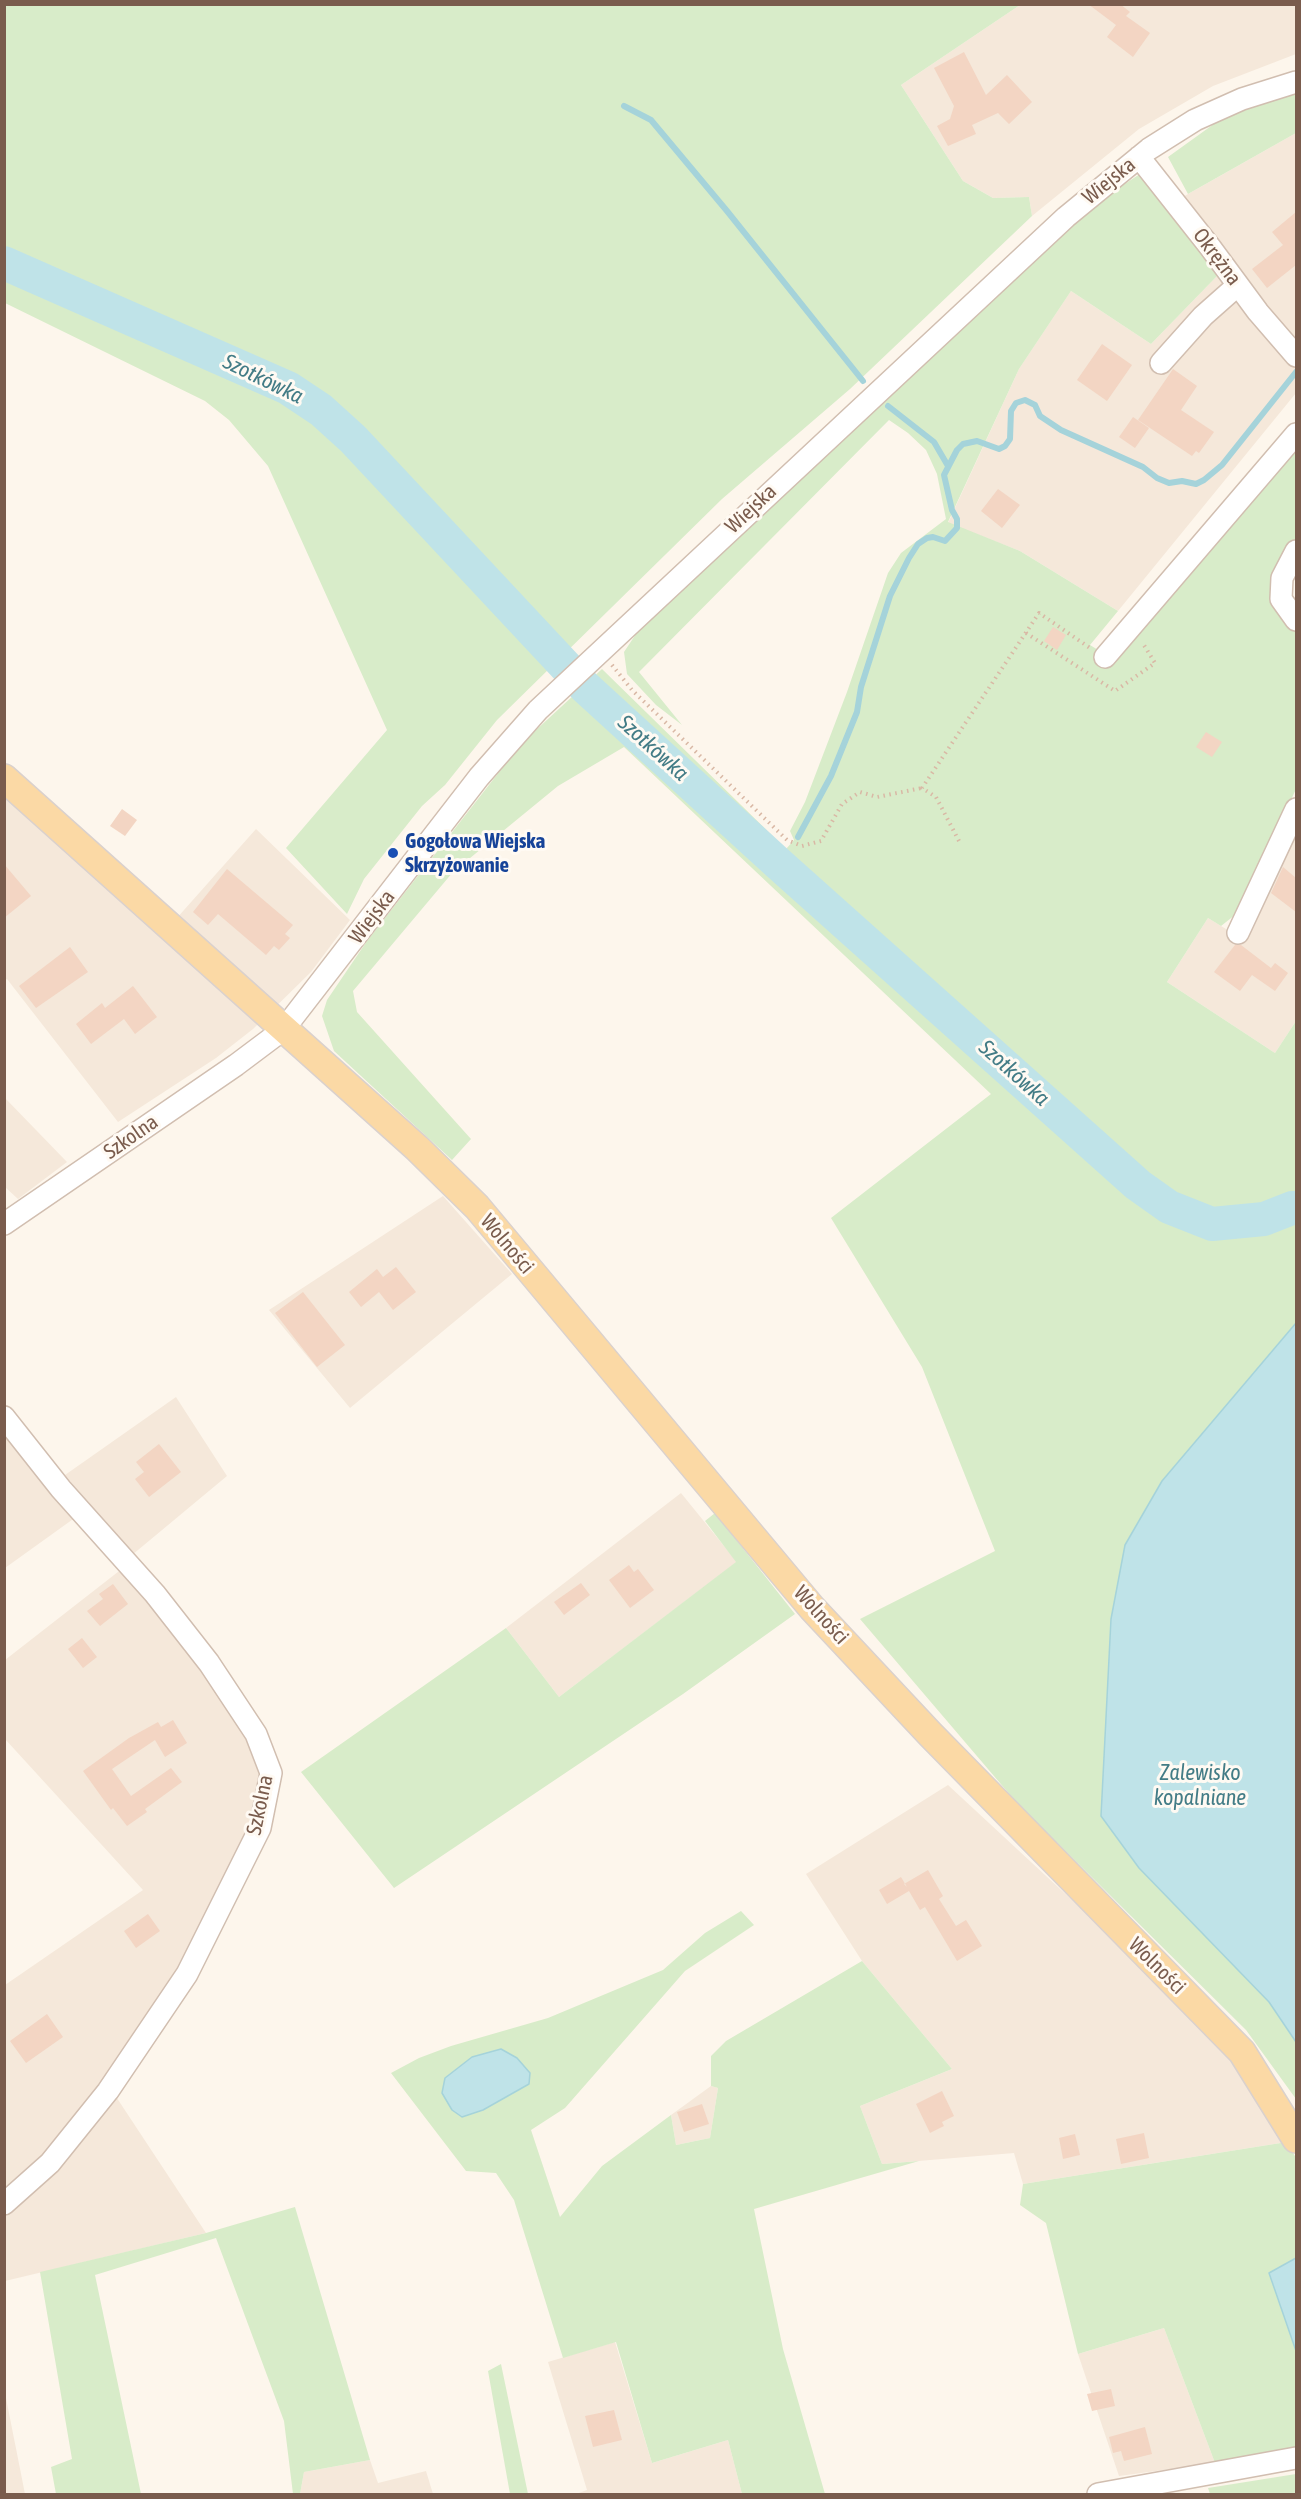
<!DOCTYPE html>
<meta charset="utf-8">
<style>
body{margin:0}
#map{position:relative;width:1301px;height:2499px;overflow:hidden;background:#fdf6ec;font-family:"Asap Condensed",sans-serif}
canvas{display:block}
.frame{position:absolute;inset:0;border:6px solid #7a5c4d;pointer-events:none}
</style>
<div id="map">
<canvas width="1301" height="2499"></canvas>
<div class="frame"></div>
</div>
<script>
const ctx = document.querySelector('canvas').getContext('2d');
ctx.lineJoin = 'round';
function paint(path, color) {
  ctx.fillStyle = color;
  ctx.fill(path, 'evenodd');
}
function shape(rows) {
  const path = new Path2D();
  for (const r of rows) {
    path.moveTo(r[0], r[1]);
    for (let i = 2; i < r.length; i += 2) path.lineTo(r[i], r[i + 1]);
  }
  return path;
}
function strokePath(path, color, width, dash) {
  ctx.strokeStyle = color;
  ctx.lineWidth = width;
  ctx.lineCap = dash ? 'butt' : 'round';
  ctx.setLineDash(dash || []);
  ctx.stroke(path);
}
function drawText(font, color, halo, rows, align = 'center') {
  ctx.font = font + ' "Asap Condensed",sans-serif';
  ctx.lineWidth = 6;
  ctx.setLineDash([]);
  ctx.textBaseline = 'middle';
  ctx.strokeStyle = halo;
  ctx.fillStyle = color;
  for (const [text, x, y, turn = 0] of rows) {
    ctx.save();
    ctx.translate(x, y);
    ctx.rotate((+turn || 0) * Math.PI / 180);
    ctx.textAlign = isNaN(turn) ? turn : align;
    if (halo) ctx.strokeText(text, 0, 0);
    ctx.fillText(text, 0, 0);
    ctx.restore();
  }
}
const residential = shape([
 [1020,5,1296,5,1296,54,1213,86,1139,129,1032,216,1029,197,993,198,963,181,901,85],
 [1296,133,1296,343,1181,198],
 [1219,274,1296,364,1296,393,1118,611,1020,551,948,523,1019,369,1071,291,1151,344],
 [5,793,160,937,256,829,350,920,311,972,253,1029,216,1058,118,1122,7,979,5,980],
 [1296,823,1296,1021,1275,1053,1167,982,1208,918,1244,940],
 [5,1098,67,1162,18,1199,5,1187],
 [443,1196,512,1274,350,1408,269,1310],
 [176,1397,227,1476,132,1555,65,1475],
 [4,1425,76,1517,5,1568,4,1568],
 [681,1493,737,1562,559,1697,506,1628],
 [123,1568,205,1670,250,1740,264,1772,254,1821,181,1963,105,2080,206,2233,5,2281,5,1985,143,1890,5,1739,5,1660],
 [948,1785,1128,1952,1243,2071,1287,2142,1023,2184,1014,2153,882,2164,860,2106,952,2069,862,1961,806,1874],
 [711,2086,718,2088,710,2138,676,2145,671,2115],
 [1164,2328,1215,2463,1119,2476,1078,2354],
 [615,2342,652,2463,728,2440,742,2494,576,2494,587,2490,548,2362],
 [5,2393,25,2494,5,2494],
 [370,2460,378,2483,426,2471,433,2494,300,2494,304,2472]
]);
const green = shape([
 [4,5,1020,5,901,85,963,181,993,198,1029,197,1032,216,850,389,722,499,497,720,445,785,422,806,364,879,347,914,286,848,387,730,268,466,229,420,205,401,5,303],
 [1296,94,1296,133,1188,194,1168,157,1225,116],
 [1143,172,1219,274,1151,344,1071,291,1019,369,948,522,1020,551,1118,611,1090,645,1116,661,1296,447,1296,544,1271,583,1276,610,1296,624,1296,789,1240,911,1221,926,1208,918,1167,982,1275,1053,1296,1021,1296,1323,1162,1481,1125,1545,1111,1619,1101,1816,1139,1868,1269,2002,1296,2042,1296,2099,1246,2030,1017,1803,860,1619,995,1551,922,1367,831,1218,991,1094,624,747,558,786,453,872,353,991,357,1012,471,1139,452,1160,334,1051,322,1016,327,1000,367,941,521,744,602,669,786,849,794,840,790,831,805,802,847,692,888,573,901,553,946,519,937,474,926,450,908,433,889,420,639,672,682,725,656,705,627,674,624,652,640,628,817,465,1012,277,1111,193],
 [715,1513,795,1614,683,1694,394,1888,301,1772,506,1628,559,1697,736,1562,705,1521],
 [741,1911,754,1925,685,1971,565,2108,531,2130,560,2217,602,2166,671,2115,676,2145,710,2138,718,2088,711,2086,711,2056,726,2041,862,1961,952,2069,860,2106,882,2164,919,2161,754,2209,783,2349,825,2494,742,2494,728,2440,652,2463,616,2342,563,2358,514,2200,496,2173,466,2171,391,2073,419,2058,451,2046,548,2018,663,1970,705,1933],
 [1287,2142,1296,2158,1296,2450,1215,2463,1164,2328,1078,2354,1046,2223,1020,2205,1023,2184],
 [295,2207,370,2460,304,2472,300,2494,293,2494,284,2421,216,2238,95,2275,141,2494,56,2494,51,2467,72,2459,40,2272,206,2233],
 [501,2364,528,2494,510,2494,488,2371],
 [1296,2474,1296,2494,1210,2494,1208,2488]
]);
const water = shape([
 [1296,1323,1296,2042,1269,2002,1139,1868,1101,1816,1111,1619,1125,1545,1162,1481,1296,1323],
 [501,2049,517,2058,530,2073,529,2084,483,2110,462,2117,452,2110,442,2093,445,2078,472,2057,501,2049],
 [1296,2258,1296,2351,1269,2273,1296,2258]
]);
const stream = shape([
 [624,106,651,120,727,211,863,381],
 [888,406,934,442,948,466],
 [798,837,831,776,857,712,861,687,890,596,909,558,918,544,927,538,933,537,945,541,957,528,957,519,952,510,944,475,957,450,963,444,977,441,999,449,1005,446,1010,439,1011,411,1016,403,1025,400,1035,405,1040,416,1061,430,1143,467,1157,478,1169,483,1182,481,1196,484,1204,480,1222,465,1296,372],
 [781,866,783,862]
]);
const river = shape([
 [4,263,288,388,321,410,353,439,585,687,781,866,1138,1185,1169,1207,1212,1224,1264,1219,1292,1208,1296,1208]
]);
const building = shape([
 [1088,4,1120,4,1130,12,1126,16,1150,33,1133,57,1107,37,1116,25],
 [964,52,986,95,1007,75,1032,102,1009,124,998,113,972,125,976,134,948,146,937,126,950,119,954,106,934,68],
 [1296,212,1296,265,1267,288,1252,269,1283,245,1272,232],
 [1102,344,1132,365,1107,401,1077,380],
 [1173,369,1197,386,1181,410,1214,432,1199,453,1196,451,1192,456,1138,420],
 [1133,417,1149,428,1135,448,1119,437],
 [998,489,1020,505,1002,528,981,511],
 [1053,627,1066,635,1057,650,1044,641],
 [1206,732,1222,742,1212,757,1196,747],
 [122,809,137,820,125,836,110,826],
 [4,864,31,896,4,918],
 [1283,867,1296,878,1296,912,1271,893],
 [227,869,293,925,285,934,290,938,279,950,274,946,266,955,218,914,208,925,193,912],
 [1235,945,1241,945,1271,968,1275,963,1288,973,1275,991,1252,975,1240,991,1214,972],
 [70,947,88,972,36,1008,19,986],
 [133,986,157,1017,135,1034,124,1019,91,1044,76,1024,102,1003,105,1008],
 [396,1267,416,1292,393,1310,379,1292,361,1307,349,1292,377,1269,383,1277],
 [303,1292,345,1345,317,1367,275,1313],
 [159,1444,181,1472,149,1497,135,1479,144,1472,136,1462],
 [629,1565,634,1572,638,1569,654,1590,630,1608,609,1580],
 [581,1583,590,1595,564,1615,554,1602],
 [113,1584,128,1604,100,1626,87,1611,103,1599,99,1594],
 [82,1638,97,1657,83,1668,68,1649],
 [173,1720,187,1743,165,1757,155,1740,112,1769,131,1796,171,1768,182,1782,145,1809,147,1812,127,1826,113,1808,111,1810,83,1771,129,1738,158,1722,161,1727],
 [928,1870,943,1896,939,1899,956,1926,966,1920,982,1946,957,1961,925,1907,920,1910,909,1891,887,1904,879,1890,901,1877,907,1887,904,1884],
 [148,1914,160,1931,136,1948,124,1931],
 [47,2014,63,2037,26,2063,10,2041],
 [942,2091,954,2116,942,2122,944,2126,930,2133,916,2104],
 [702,2104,709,2124,684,2132,677,2112],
 [1144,2133,1149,2158,1121,2164,1116,2139],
 [1075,2134,1080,2155,1063,2159,1059,2138],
 [1111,2389,1115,2406,1092,2411,1087,2394],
 [614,2410,622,2440,593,2447,585,2416],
 [1145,2427,1152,2454,1124,2461,1121,2451,1113,2453,1109,2437]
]);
const path = shape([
 [1026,633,1115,691,1155,663,1142,642],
 [612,665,632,690,787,840,802,846,821,841,842,804,860,792,877,797,922,788],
 [959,841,936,797,922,788,1039,613,1090,648]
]);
const minor = shape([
 [1139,157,1210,247,1258,312,1296,356],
 [1161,363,1203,316,1238,285],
 [1296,551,1282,578,1281,599,1296,620],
 [1105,657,1296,434],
 [1238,933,1296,809],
 [4,1224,236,1065,284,1029,479,777,538,710,1066,217,1149,149,1195,120,1242,99,1296,82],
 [4,1417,61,1489,155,1594,209,1663,256,1734,271,1773,260,1828,187,1974,108,2091,50,2163,4,2204],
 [1098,2494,1296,2458]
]);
const major = shape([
 [4,778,417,1148,477,1207,812,1608,930,1734,1242,2052,1296,2139]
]);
const markers = [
 [393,853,6,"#1a4fb4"]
];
const streetNames = [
 ["Wiejska",1109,181,-39],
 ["Okrężna",1217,257,53],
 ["Wiejska",751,509,-43],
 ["Wiejska",372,917,-53],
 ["Szkolna",131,1137,-35],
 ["Wolności",507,1244,50],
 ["Wolności",821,1615,48],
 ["Szkolna",260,1805,-78],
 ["Wolności",1157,1966,45]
];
const transitNames = [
 ["Gogołowa Wiejska",405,841],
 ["Skrzyżowanie",405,865]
];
const waterNames = [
 ["Szotkówka",263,379,26],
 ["Szotkówka",653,748,42],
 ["Szotkówka",1014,1073,42],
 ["Zalewisko",1200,1773],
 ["kopalniane",1200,1798]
];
paint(residential, '#f5e8da');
paint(green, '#d8ecc9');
paint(water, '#bfe3e8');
strokePath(water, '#a5d3da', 1.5);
strokePath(stream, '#a5d3da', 6);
strokePath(river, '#bfe3e8', 34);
paint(building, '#f3d5c3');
strokePath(minor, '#d1beb0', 24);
strokePath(major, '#dad1cd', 30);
strokePath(path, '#d9b8a5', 4, [1.5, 4.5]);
strokePath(minor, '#fff', 21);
strokePath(major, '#fbd9a5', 27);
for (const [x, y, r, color] of markers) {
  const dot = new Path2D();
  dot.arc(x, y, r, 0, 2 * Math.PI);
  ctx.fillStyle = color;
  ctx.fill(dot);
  strokePath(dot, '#fffaf3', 2);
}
drawText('21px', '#7a5c4d', '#fffaf3', streetNames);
drawText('bold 21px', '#164399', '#fffaf3', transitNames, 'left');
drawText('italic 22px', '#437c86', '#fffaf3', waterNames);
</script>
